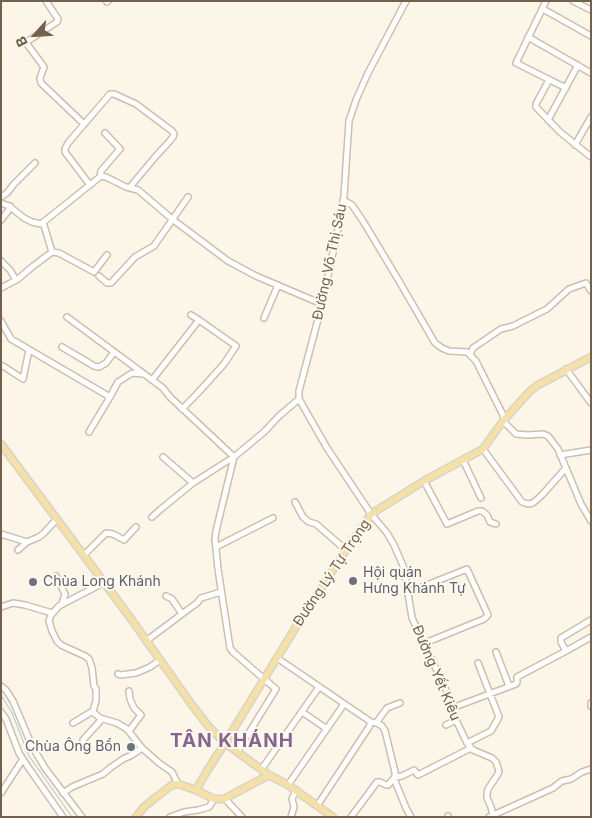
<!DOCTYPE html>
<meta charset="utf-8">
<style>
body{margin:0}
#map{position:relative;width:592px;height:818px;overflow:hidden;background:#fbf6e8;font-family:Inter,sans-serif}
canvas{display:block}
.frame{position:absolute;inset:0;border:2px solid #73604d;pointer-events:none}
.north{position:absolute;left:10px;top:10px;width:50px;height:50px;-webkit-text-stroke:4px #fef9ee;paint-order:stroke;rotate:244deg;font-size:14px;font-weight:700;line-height:20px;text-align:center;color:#73604d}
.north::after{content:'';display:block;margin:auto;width:18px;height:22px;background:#73604d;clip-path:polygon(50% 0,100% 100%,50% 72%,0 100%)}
</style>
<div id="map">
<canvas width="592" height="818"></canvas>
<div class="frame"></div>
<div class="north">B</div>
</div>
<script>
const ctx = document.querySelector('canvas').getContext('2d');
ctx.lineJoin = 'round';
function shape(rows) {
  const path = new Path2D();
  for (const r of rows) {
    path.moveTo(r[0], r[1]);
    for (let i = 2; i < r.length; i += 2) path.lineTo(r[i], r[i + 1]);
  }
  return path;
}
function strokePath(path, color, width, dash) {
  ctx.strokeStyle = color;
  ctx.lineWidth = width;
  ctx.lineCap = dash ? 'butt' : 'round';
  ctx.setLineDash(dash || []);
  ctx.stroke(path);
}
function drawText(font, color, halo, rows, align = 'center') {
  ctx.font = font + ' Inter,sans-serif';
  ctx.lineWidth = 4;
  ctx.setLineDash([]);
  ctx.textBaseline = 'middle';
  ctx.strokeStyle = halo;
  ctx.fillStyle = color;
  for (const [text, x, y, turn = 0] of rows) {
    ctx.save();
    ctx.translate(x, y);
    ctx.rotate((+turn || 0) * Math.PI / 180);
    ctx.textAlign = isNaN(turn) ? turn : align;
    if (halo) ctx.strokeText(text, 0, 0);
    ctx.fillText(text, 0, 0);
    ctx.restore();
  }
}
const stream = shape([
 [1,695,12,713,29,756,72,817]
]);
const minor = shape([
 [46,1,58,19,57,22,28,41,27,44,44,67,40,78,41,83,84,124],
 [406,1,368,73,356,100,349,121,344,196,339,224,322,304,299,391,299,399,327,448,371,514,387,533,394,545,404,568,412,618,447,692,456,720,467,743,473,750,492,758,496,762,499,771,498,774,488,789,487,794,487,798,491,807,493,815],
 [546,1,516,63,566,88],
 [573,1,591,10],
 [107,2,108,1],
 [543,9,591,36],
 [528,37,591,73],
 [549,80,536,104,536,107,560,132,591,157],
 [548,120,578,65],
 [575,145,591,117],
 [100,177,101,171,120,149,105,133],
 [90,185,65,152,65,149,68,143,110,94,114,94,136,104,172,131,174,134,173,137,168,143,156,156,130,187],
 [1,197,7,193,14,184,35,163],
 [343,200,352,205,363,221,399,281,435,343,442,348,449,351,467,352,476,361,505,419],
 [1,203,9,206,24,218,32,222,41,224,101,176,106,177,126,187,138,190,172,219,228,261,256,276,322,304],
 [1,220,8,211,10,206],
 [52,252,59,253,94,272,107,255],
 [1,261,10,270,16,280],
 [99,276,107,283,111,283,135,257,154,246,188,197],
 [1,288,18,279,32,267,52,252,43,222],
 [67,317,163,388,170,397,234,457],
 [264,318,278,285],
 [1,321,11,339,110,397],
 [62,347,94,366,99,367,106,363,114,352],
 [470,354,473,348,501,329,513,326,547,309,569,289,586,283,591,291],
 [3,366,23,379,29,350],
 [566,369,591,403],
 [152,380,199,320,191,315],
 [182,409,196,395,224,364,236,346,199,320],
 [503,421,516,434,528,435,543,434,548,436,558,449,581,504,591,521],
 [89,432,110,397,118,382,132,373,143,374],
 [483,449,522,502,528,504,533,503,542,495,566,468],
 [560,455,591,450],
 [163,457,193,483],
 [463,460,481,498],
 [424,481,447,524,478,511,482,511,487,515,490,522,496,524],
 [295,502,303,517,309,522,316,524,346,550],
 [152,517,161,509,193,483,229,460,233,459],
 [1,534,27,542],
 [216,547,273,518],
 [18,550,27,542,39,537,44,533,57,519],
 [84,555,106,533,113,534,124,540,136,527],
 [56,576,65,594,62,604],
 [103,583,59,606,51,615,49,621,52,631,57,641,61,645,85,656,89,659,92,668,94,686,96,689,96,701,93,711,94,713,100,718,117,723,127,729,142,748,159,763,172,772,178,784],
 [407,593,467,569,488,615,484,619,425,643],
 [166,596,172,599,182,614,197,603,201,598,221,592],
 [1,607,13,603,25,605,52,613],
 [146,641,182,614],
 [566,651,561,642,561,638,591,620],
 [496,652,509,686],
 [277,658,371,722,369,727,317,806],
 [118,674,120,675,136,673,150,667,160,660],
 [1,686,6,690,13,701,32,746,45,768,82,817],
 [129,691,130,699,134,708,141,715,129,731],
 [591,703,591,706],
 [452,708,516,684,517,682,517,677,566,651,591,637],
 [1,712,6,719,19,753,28,767,63,817],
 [302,712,327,729],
 [371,722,377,723,382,726,385,731,395,772,395,781,406,808,411,817],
 [73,723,93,711],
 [376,723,387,708,400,703],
 [446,725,456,720],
 [467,743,491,731,499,717,478,663],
 [83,748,84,745,83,740,102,719],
 [237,752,276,689,264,679,233,652,230,648,218,569,215,539,216,531,234,457,264,432,279,416,299,399],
 [261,770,319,687],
 [288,785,344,704],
 [1,793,23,759],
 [63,793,72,787,103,774,110,768,123,759,132,755,142,748],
 [225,799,242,817],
 [448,816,448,817],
 [170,817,184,812,198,810,209,807,214,799],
 [291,817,294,807,292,799,296,790],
 [351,817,377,782,380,782,386,785,388,785,395,777,402,776,414,770,418,775,471,748],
 [489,817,553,788,562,781,571,779,582,772,591,769]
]);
const major = shape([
 [1,444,129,616,192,705,209,727,225,743,269,775,288,785,333,817],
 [196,790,207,771,225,743,299,622,346,550,371,514,424,481,483,449,503,421,530,391,538,385,591,357],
 [136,817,144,807,155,798,172,785,178,784,196,790,214,799,224,799,269,775]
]);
const markers = [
 [353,581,5,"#6b7280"],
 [33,582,5,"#6b7280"],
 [131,747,5,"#6b7280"]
];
const streetNames = [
 ["Đường Võ Thị Sáu",330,262,-78],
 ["Đường Lý Tự Trọng",332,573,-56],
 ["Đường Yết Kiêu",436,673,67]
];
const worshipNames = [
 ["Hội quán",363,573],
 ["Hưng Khánh Tự",363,589],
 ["Chùa Long Khánh",43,582],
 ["Chùa Ông Bổn",121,747,"right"]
];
const districtNames = [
 ["TÂN KHÁNH",232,741]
];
strokePath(stream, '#a4c7d5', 1);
strokePath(minor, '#ccbfae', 8);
strokePath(major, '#d8d2cd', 9);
strokePath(minor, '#fff', 5);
strokePath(major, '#f5e1a5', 6);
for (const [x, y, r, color] of markers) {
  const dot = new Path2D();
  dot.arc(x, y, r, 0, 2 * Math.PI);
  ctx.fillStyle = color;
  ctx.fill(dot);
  strokePath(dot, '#fef9ee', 2);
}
drawText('14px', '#73604d', '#fef9ee', streetNames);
drawText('14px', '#5b616d', '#fef9ee', worshipNames, 'left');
ctx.letterSpacing = '1px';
drawText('bold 19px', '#87658f', '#fef9ee', districtNames);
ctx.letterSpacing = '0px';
</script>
